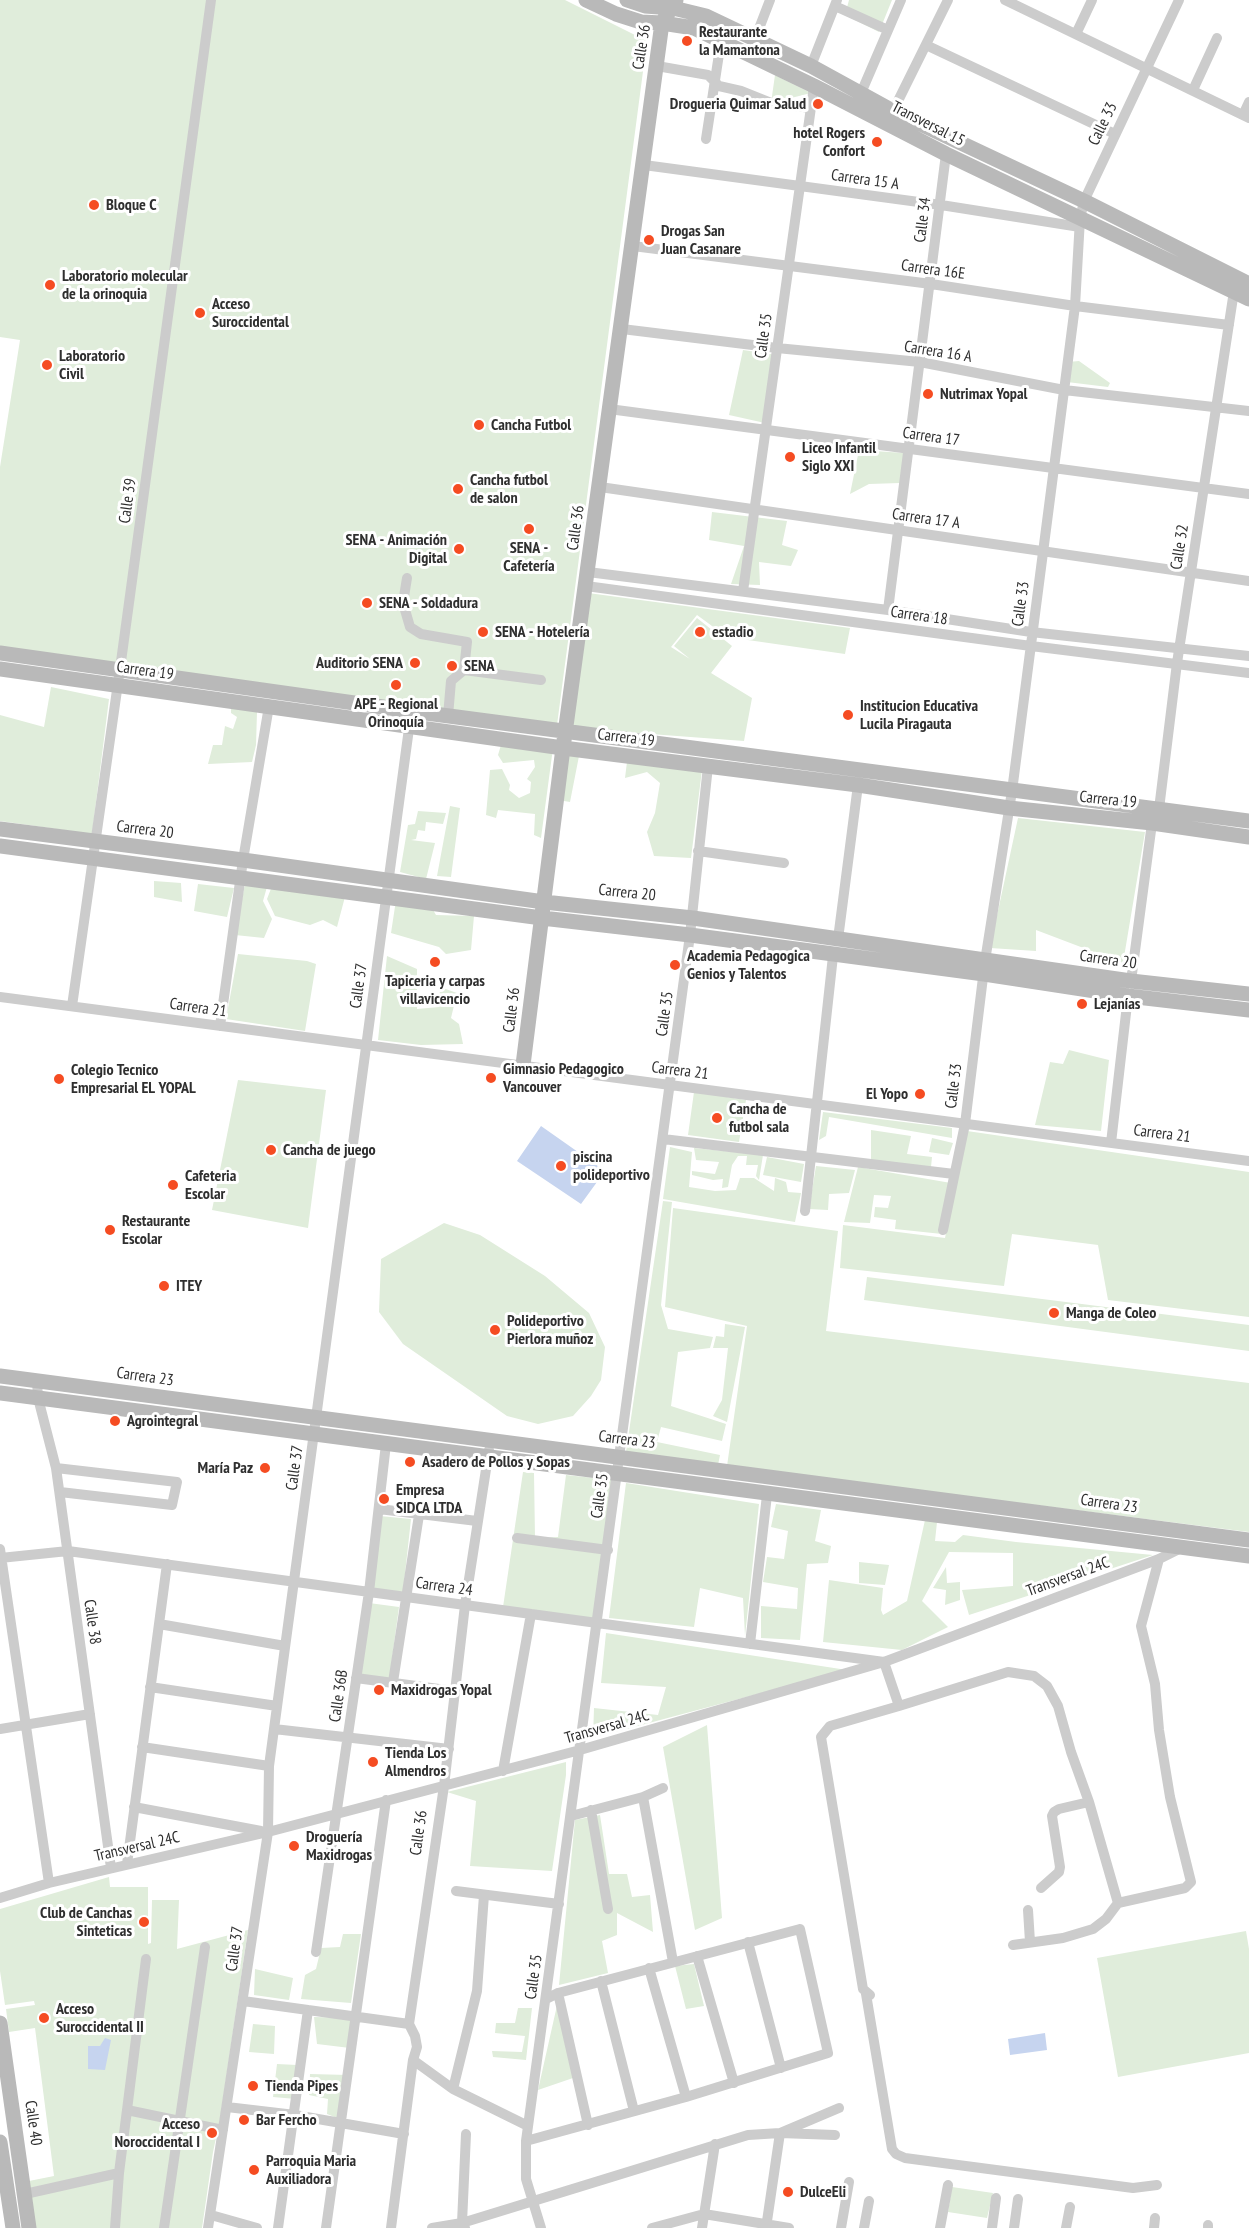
<!DOCTYPE html>
<meta charset="utf-8">
<style>
body{margin:0}
canvas{display:block;background:#fff}
</style>
<canvas width="1249" height="2228"></canvas>
<script>
const ctx = document.querySelector('canvas').getContext('2d');
ctx.lineJoin = 'round';
function paint(path, color) {
  ctx.fillStyle = color;
  ctx.fill(path, 'evenodd');
}
function shape(rows) {
  const path = new Path2D();
  for (const r of rows) {
    path.moveTo(r[0], r[1]);
    for (let i = 2; i < r.length; i += 2) path.lineTo(r[i], r[i + 1]);
  }
  return path;
}
function strokePath(path, color, width, dash) {
  ctx.strokeStyle = color;
  ctx.lineWidth = width;
  ctx.lineCap = dash ? 'butt' : 'round';
  ctx.setLineDash(dash || []);
  ctx.stroke(path);
}
function drawText(font, color, halo, rows, align = 'center') {
  ctx.font = font + ' "PT Sans Narrow",sans-serif';
  ctx.lineWidth = 6;
  ctx.setLineDash([]);
  ctx.textBaseline = 'middle';
  ctx.strokeStyle = halo;
  ctx.fillStyle = color;
  for (const [text, x, y, turn = 0] of rows) {
    ctx.save();
    ctx.translate(x, y);
    ctx.rotate((+turn || 0) * Math.PI / 180);
    ctx.textAlign = isNaN(turn) ? turn : align;
    if (halo) ctx.strokeText(text, 0, 0);
    ctx.fillText(text, 0, 0);
    ctx.restore();
  }
}
const green = shape([
 [0,0,565,0,647,41,557,725,0,649,0,467,20,340,0,337],
 [849,0,892,0,879,32,845,15],
 [775,75,811,93,771,103],
 [743,350,777,355,765,423,729,415],
 [1079,361,1110,383,1108,387,1067,382,1068,362],
 [859,450,904,453,900,483,869,484,850,494],
 [712,512,787,521,782,545,798,550,791,566,759,562,760,585,731,584,744,546,709,540],
 [588,593,850,628,845,654,727,637,697,615,671,647,690,659,674,646,697,618,732,646,711,673,752,698,744,741,570,728],
 [51,687,109,699,92,834,0,821,0,715,44,727],
 [231,707,257,712,256,745,252,762,208,764,213,745,222,745,225,726,233,729,237,717,231,713],
 [501,745,553,748,541,838,534,835,535,814,498,810,496,818,486,815,490,770,502,769,510,785,509,790,519,798,530,793,531,782,527,779,535,767,534,760,503,763,498,755],
 [566,754,579,756,570,802,558,800],
 [627,762,702,770,691,858,654,856,647,832,655,813,660,783,647,772,625,778],
 [450,806,460,808,451,877,437,876],
 [418,811,446,813,443,824,426,822,425,831,418,830,416,839,411,840,435,843,426,879,400,872,408,825,415,824],
 [1018,818,1145,832,1123,963,1036,930,1036,951,990,948],
 [154,881,181,883,182,902,154,897],
 [198,884,234,888,227,917,194,911],
 [245,884,267,887,263,901,272,919,264,938,235,935],
 [272,886,346,893,337,927,323,920,310,925,275,916,267,899],
 [396,900,429,903,436,915,474,916,471,950,446,954,439,947,391,933],
 [238,954,307,961,316,964,305,1031,226,1019],
 [387,956,417,969,417,1009,439,1007,440,987,457,993,451,1018,459,1024,463,1044,421,1045,378,1040],
 [1069,1050,1109,1060,1101,1131,1035,1125,1050,1062,1063,1064],
 [238,1080,326,1090,308,1228,212,1210],
 [694,1092,746,1100,739,1142,688,1135],
 [823,1112,952,1128,952,1138,829,1117,826,1136,819,1140],
 [871,1130,911,1136,907,1154,932,1157,931,1167,871,1161],
 [967,1131,1249,1172,1249,1317,1108,1300,1098,1245,1012,1234,1004,1286,840,1268,843,1225,945,1238],
 [932,1138,953,1143,949,1155,929,1152],
 [670,1147,692,1152,689,1187,715,1191,736,1190,740,1178,754,1178,774,1191,775,1178,786,1182,788,1192,801,1193,795,1222,663,1199],
 [694,1148,763,1155,759,1180,756,1176,758,1165,746,1165,747,1156,738,1156,732,1165,728,1187,722,1188,723,1179,713,1180,692,1175,692,1171,715,1174,719,1162,696,1160],
 [767,1157,804,1164,801,1182,763,1175],
 [816,1166,855,1170,849,1193,829,1194,828,1210,809,1209],
 [858,1167,951,1183,942,1234,895,1229,896,1220,874,1217,875,1207,888,1208,891,1196,874,1195,870,1223,844,1222],
 [663,1201,672,1202,661,1305,668,1329,713,1337,710,1348,678,1352,671,1406,726,1424,722,1441,661,1427,657,1442,720,1455,718,1465,626,1452],
 [673,1208,838,1231,826,1331,1249,1383,1249,1532,727,1466,747,1326,665,1307],
 [444,1223,480,1235,545,1276,589,1313,605,1347,601,1380,591,1396,573,1416,538,1424,507,1416,403,1344,379,1312,381,1259],
 [867,1277,1249,1325,1249,1351,864,1300],
 [725,1324,745,1327,727,1422,713,1416,722,1400,728,1348,713,1348,716,1336,724,1337],
 [523,1472,534,1473,535,1538,558,1537,566,1475,612,1480,593,1619,503,1607],
 [626,1483,759,1504,745,1636,743,1598,700,1588,694,1627,609,1618],
 [776,1504,821,1510,815,1541,831,1546,828,1563,807,1564,800,1640,761,1638,761,1606,797,1609,798,1588,763,1582,767,1557,784,1559,788,1531,771,1527],
 [380,1516,411,1519,403,1592,372,1589],
 [925,1520,937,1522,935,1541,955,1542,963,1535,1016,1542,1153,1555,969,1615,962,1590,1013,1586,1013,1553,949,1552,922,1601,948,1627,902,1650,823,1642,829,1580,883,1588,881,1610,883,1615,907,1601],
 [859,1562,889,1565,885,1585,859,1583],
 [946,1567,947,1583,960,1582,960,1600,945,1605,946,1590,933,1588],
 [369,1603,399,1607,389,1681,359,1677],
 [606,1633,847,1670,593,1738,594,1708,658,1715,666,1687,601,1683],
 [707,1725,722,1918,695,1930,663,1747],
 [566,1762,566,1775,552,1871,470,1866,476,1801,447,1792],
 [600,1815,609,1874,627,1874,632,1897,650,1895,653,1932,617,1913,617,1935,602,1941,608,1973,559,1985,575,1820],
 [109,1877,110,1887,148,1887,148,1944,151,1943,152,1900,179,1900,177,1949,248,1930,220,2119,213,2152,202,2228,34,2228,29,2181,54,2176,35,2028,9,2032,6,2009,35,2005,34,2001,5,2005,0,1971,0,1909],
 [1246,1931,1249,1949,1249,2053,1118,2077,1097,1958],
 [343,1934,361,1934,351,2003,301,1999,305,1975,316,1969,321,1948,340,1947],
 [694,1964,704,2006,686,2009,675,1966],
 [255,1969,293,1978,289,2000,254,1995],
 [558,2001,573,2078,538,2090],
 [518,2008,532,2008,526,2060,493,2057,492,2051,522,2052,525,2036,495,2033,496,2023,515,2023],
 [314,2017,352,2018,350,2048,317,2044],
 [253,2024,275,2026,274,2054,249,2052],
 [277,2064,297,2065,296,2099,273,2097],
 [310,2074,348,2075,342,2120,327,2114,328,2099,309,2095],
 [952,2187,993,2193,987,2218,948,2212]
]);
const water = shape([
 [541,1126,605,1171,581,1204,517,1161],
 [1045,2033,1047,2050,1010,2055,1008,2039],
 [105,2038,111,2040,105,2070,88,2069,88,2046,100,2046]
]);
const street = shape([
 [1005,0,1249,118],
 [835,6,888,30],
 [1076,34,1092,0],
 [755,39,770,0],
 [926,45,1115,134],
 [657,66,708,75,719,86,741,91,771,103,811,108],
 [811,66,837,0],
 [1193,90,1217,38],
 [861,93,901,0],
 [893,111,948,0],
 [1243,115,1249,102],
 [706,139,721,41],
 [644,165,941,205,1080,227],
 [633,246,931,284,1075,306,1229,325],
 [622,329,777,348,920,362,1064,390,1249,411],
 [609,409,1249,494],
 [600,487,1249,581],
 [588,572,888,610,1031,632,1249,656],
 [407,578,403,603,410,627,421,634,467,642,464,670,451,681,448,716],
 [586,586,1031,646,1249,673],
 [743,591,814,86],
 [888,610,946,154],
 [464,670,541,680],
 [1159,809,1177,663,1234,291],
 [698,851,784,863],
 [838,939,858,785],
 [1131,981,1152,823],
 [0,997,1249,1161],
 [72,1006,120,669,211,0],
 [220,1026,243,860,269,706],
 [663,1139,954,1174],
 [1111,1143,1128,996],
 [805,1211,833,956],
 [943,1230,965,1124,985,961,1012,791,1075,306,1080,219,1084,201,1179,0],
 [37,1380,38,1398,56,1468,111,1868],
 [56,1468,177,1482,172,1505,60,1492],
 [379,1509,477,1521],
 [517,1538,608,1550],
 [0,1549,49,1883],
 [0,1558,68,1551,884,1662,899,1706,1008,1672,1034,1676,1047,1686,1058,1706,1071,1752,1089,1802,1118,1903,1185,1888,1191,1882,1170,1797,1159,1730,1155,1684,1141,1626,1159,1559],
 [159,1624,285,1646],
 [750,1644,767,1495],
 [356,1678,454,1691],
 [393,1682,419,1515],
 [150,1687,277,1706],
 [0,1729,90,1714],
 [274,1729,449,1749],
 [142,1747,269,1766],
 [503,1771,531,1614],
 [643,1797,673,1962],
 [134,1807,261,1831],
 [591,1810,608,1909],
 [571,1816,643,1797,663,1788],
 [127,1864,167,1564],
 [1041,1888,1059,1872,1060,1867,1052,1816,1054,1812,1059,1809,1089,1802],
 [456,1891,559,1904],
 [0,1898,49,1883,268,1832,580,1750,884,1662,1159,1559,1183,1547],
 [1028,1910,1030,1942],
 [748,1942,781,2068],
 [1013,1945,1063,1938,1093,1929,1106,1919,1118,1903],
 [316,1952,369,1592,386,1444],
 [697,1956,734,2083],
 [649,1968,686,2097],
 [601,1981,634,2111],
 [558,1993,588,2125],
 [866,1994,892,2149,896,2154,905,2158,920,2160,1133,2188,1157,2185],
 [870,1995,863,1989,821,1737,830,1726,899,1706],
 [243,2001,409,2024],
 [413,2060,453,2089,528,2126],
 [453,2089,477,1991,484,1895],
 [227,2107,295,2115,404,2134],
 [127,2110,146,1959],
 [526,2141,686,2097,828,2053,800,1929,558,1993,546,1999],
 [25,2194,119,2173,127,2110,223,2130],
 [211,2215,257,2228],
 [115,2228,119,2173],
 [164,2228,205,1947],
 [208,2228,268,1832,269,1766,410,721],
 [278,2228,308,2010],
 [326,2228,386,1800],
 [391,2228,413,2060,417,2047,415,2036,409,2024,444,1786,465,1605,489,1450],
 [432,2228,462,2223,748,2135,780,2133,835,2135],
 [465,2228,462,2223,466,2134],
 [541,2228,526,2179,526,2141,690,935,708,766],
 [652,2228,704,2214,789,2228],
 [702,2228,715,2144],
 [766,2228,780,2133,839,2108],
 [841,2228,849,2182],
 [864,2228,869,2201],
 [940,2228,948,2185],
 [992,2228,996,2198],
 [1014,2228,1018,2199],
 [1066,2228,1070,2207],
 [1154,2228,1155,2218],
 [1208,2228,1208,2225]
]);
const secondary = shape([
 [586,0,616,14,641,22,662,23,694,28,814,86,946,154,1249,299],
 [627,0,645,6,673,8,706,16,811,66,893,111,1084,201,1249,284],
 [0,653,411,711,1249,821],
 [0,669,563,748,858,785,1009,808,1152,823,1249,837],
 [0,829,243,860,544,902,693,918,1131,981,1249,994],
 [0,846,542,918,690,935,984,974,1128,996,1249,1010],
 [523,1065,563,748,662,23,676,0],
 [0,1376,1249,1540],
 [0,1393,1249,1556],
 [0,2023,29,2228],
 [0,2142,13,2228]
]);
const markers = [
 [687,41,6,"#f54c22"],
 [818,104,6,"#f54c22"],
 [877,142,6,"#f54c22"],
 [94,205,6,"#f54c22"],
 [649,240,6,"#f54c22"],
 [50,285,6,"#f54c22"],
 [200,313,6,"#f54c22"],
 [47,365,6,"#f54c22"],
 [928,394,6,"#f54c22"],
 [479,425,6,"#f54c22"],
 [790,457,6,"#f54c22"],
 [458,489,6,"#f54c22"],
 [529,529,6,"#f54c22"],
 [459,549,6,"#f54c22"],
 [367,603,6,"#f54c22"],
 [483,632,6,"#f54c22"],
 [700,632,6,"#f54c22"],
 [415,663,6,"#f54c22"],
 [452,666,6,"#f54c22"],
 [396,685,6,"#f54c22"],
 [848,715,6,"#f54c22"],
 [435,962,6,"#f54c22"],
 [675,965,6,"#f54c22"],
 [1082,1004,6,"#f54c22"],
 [491,1078,6,"#f54c22"],
 [59,1079,6,"#f54c22"],
 [920,1094,6,"#f54c22"],
 [717,1118,6,"#f54c22"],
 [271,1150,6,"#f54c22"],
 [561,1166,6,"#f54c22"],
 [173,1185,6,"#f54c22"],
 [110,1230,6,"#f54c22"],
 [164,1286,6,"#f54c22"],
 [1054,1313,6,"#f54c22"],
 [495,1330,6,"#f54c22"],
 [115,1421,6,"#f54c22"],
 [410,1462,6,"#f54c22"],
 [265,1468,6,"#f54c22"],
 [384,1499,6,"#f54c22"],
 [379,1690,6,"#f54c22"],
 [373,1762,6,"#f54c22"],
 [294,1846,6,"#f54c22"],
 [144,1922,6,"#f54c22"],
 [44,2018,6,"#f54c22"],
 [253,2086,6,"#f54c22"],
 [244,2120,6,"#f54c22"],
 [212,2133,6,"#f54c22"],
 [254,2170,6,"#f54c22"],
 [788,2192,6,"#f54c22"]
];
const poiNames = [
 ["Restaurante",699,32],
 ["la Mamantona",699,50],
 ["Drogueria Quimar Salud",806,104,"right"],
 ["hotel Rogers",865,133,"right"],
 ["Confort",865,151,"right"],
 ["Bloque C",106,205],
 ["Drogas San",661,231],
 ["Juan Casanare",661,249],
 ["Laboratorio molecular",62,276],
 ["de la orinoquia",62,294],
 ["Acceso",212,304],
 ["Suroccidental",212,322],
 ["Laboratorio",59,356],
 ["Civil",59,374],
 ["Nutrimax Yopal",940,394],
 ["Cancha Futbol",491,425],
 ["Liceo Infantil",802,448],
 ["Siglo XXI",802,466],
 ["Cancha futbol",470,480],
 ["de salon",470,498],
 ["SENA - Animación",447,540,"right"],
 ["Digital",447,558,"right"],
 ["SENA -",529,548,"center"],
 ["Cafetería",529,566,"center"],
 ["SENA - Soldadura",379,603],
 ["SENA - Hotelería",495,632],
 ["estadio",712,632],
 ["Auditorio SENA",403,663,"right"],
 ["SENA",464,666],
 ["APE - Regional",396,704,"center"],
 ["Orinoquía",396,722,"center"],
 ["Institucion Educativa",860,706],
 ["Lucila Piragauta",860,724],
 ["Academia Pedagogica",687,956],
 ["Genios y Talentos",687,974],
 ["Tapiceria y carpas",435,981,"center"],
 ["villavicencio",435,999,"center"],
 ["Lejanías",1094,1004],
 ["Gimnasio Pedagogico",503,1069],
 ["Vancouver",503,1087],
 ["Colegio Tecnico",71,1070],
 ["Empresarial EL YOPAL",71,1088],
 ["El Yopo",908,1094,"right"],
 ["Cancha de",729,1109],
 ["futbol sala",729,1127],
 ["Cancha de juego",283,1150],
 ["piscina",573,1157],
 ["polideportivo",573,1175],
 ["Cafeteria",185,1176],
 ["Escolar",185,1194],
 ["Restaurante",122,1221],
 ["Escolar",122,1239],
 ["ITEY",176,1286],
 ["Manga de Coleo",1066,1313],
 ["Polideportivo",507,1321],
 ["Pierlora muñoz",507,1339],
 ["Agrointegral",127,1421],
 ["Asadero de Pollos y Sopas",422,1462],
 ["María Paz",253,1468,"right"],
 ["Empresa",396,1490],
 ["SIDCA LTDA",396,1508],
 ["Maxidrogas Yopal",391,1690],
 ["Tienda Los",385,1753],
 ["Almendros",385,1771],
 ["Droguería",306,1837],
 ["Maxidrogas",306,1855],
 ["Club de Canchas",132,1913,"right"],
 ["Sinteticas",132,1931,"right"],
 ["Acceso",56,2009],
 ["Suroccidental II",56,2027],
 ["Tienda Pipes",265,2086],
 ["Bar Fercho",256,2120],
 ["Acceso",200,2124,"right"],
 ["Noroccidental I",200,2142,"right"],
 ["Parroquia Maria",266,2161],
 ["Auxiliadora",266,2179],
 ["DulceEli",800,2192]
];
const streetNames = [
 ["Calle 36",642,47,-81],
 ["Transversal 15",928,124,27],
 ["Calle 33",1103,124,-64],
 ["Carrera 15 A",865,180,8],
 ["Calle 34",923,220,-83],
 ["Carrera 16E",933,270,8],
 ["Calle 35",764,336,-82],
 ["Carrera 16 A",938,352,9],
 ["Carrera 17",931,437,8],
 ["Calle 39",128,501,-82],
 ["Carrera 17 A",926,519,8],
 ["Calle 36",576,528,-82],
 ["Calle 32",1180,547,-81],
 ["Calle 33",1021,604,-82],
 ["Carrera 18",919,616,8],
 ["Carrera 19",145,671,8],
 ["Carrera 19",626,738,7],
 ["Carrera 19",1108,800,6],
 ["Carrera 20",145,830,7],
 ["Carrera 20",627,893,6],
 ["Carrera 20",1108,960,8],
 ["Calle 37",359,986,-82],
 ["Carrera 21",198,1008,8],
 ["Calle 36",512,1010,-83],
 ["Calle 35",665,1014,-82],
 ["Carrera 21",680,1071,7],
 ["Calle 33",954,1086,-83],
 ["Carrera 21",1162,1134,7],
 ["Carrera 23",145,1377,8],
 ["Carrera 23",627,1440,7],
 ["Calle 37",295,1468,-82],
 ["Calle 35",600,1496,-82],
 ["Carrera 23",1109,1504,8],
 ["Transversal 24C",1068,1577,-20],
 ["Carrera 24",444,1587,8],
 ["Calle 38",92,1622,82],
 ["Calle 36B",339,1696,-82],
 ["Transversal 24C",607,1727,-16],
 ["Calle 36",419,1833,-82],
 ["Transversal 24C",137,1847,-13],
 ["Calle 37",235,1949,-82],
 ["Calle 35",534,1977,-82],
 ["Calle 40",33,2123,82]
];
paint(green, '#e0eddb');
paint(water, '#c6d4ef');
strokePath(street, '#ccc', 10);
strokePath(secondary, '#b9b9b9', 15);
for (const [x, y, r, color] of markers) {
  const dot = new Path2D();
  dot.arc(x, y, r, 0, 2 * Math.PI);
  ctx.fillStyle = color;
  ctx.fill(dot);
  strokePath(dot, '#fff', 2);
}
drawText('bold 16px', '#2f2f2f', '#fff', poiNames, 'left');
drawText('16px', '#2f2f2f', '#fff', streetNames);
</script>
